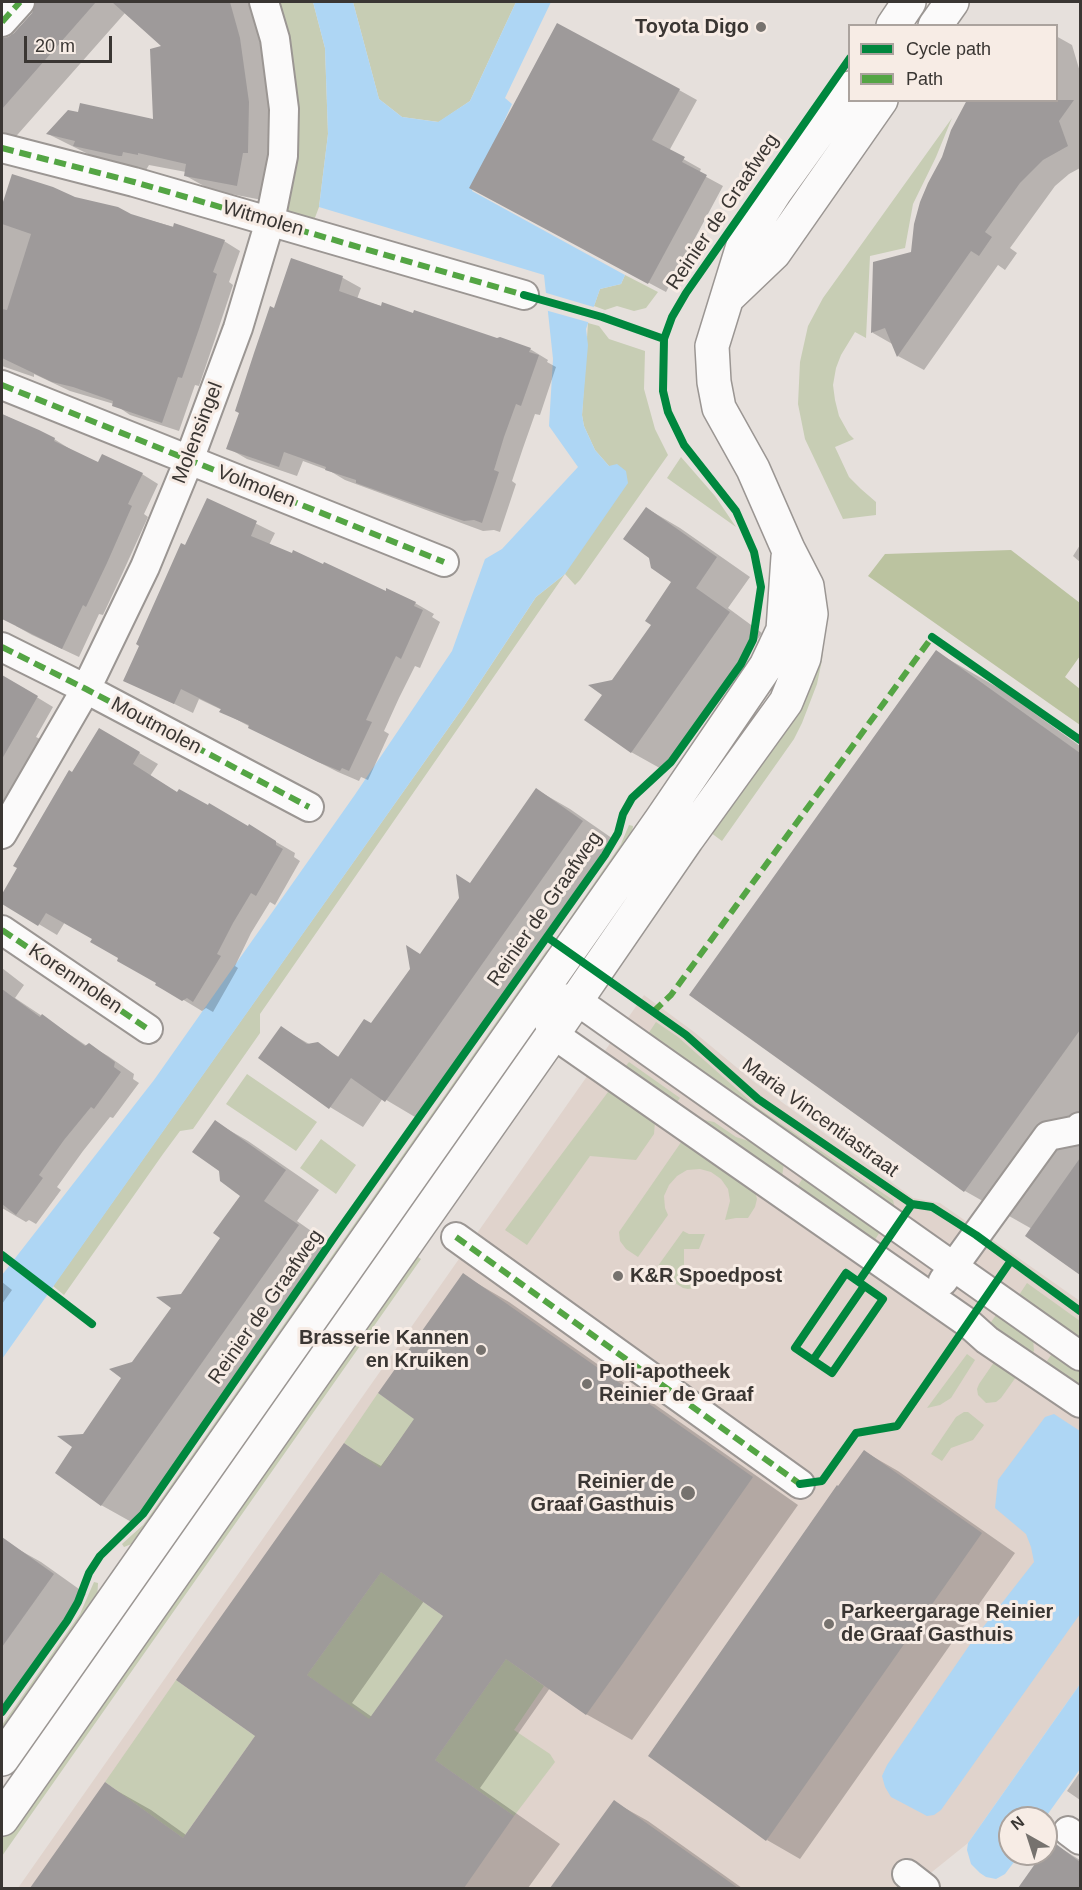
<!DOCTYPE html>
<style>
body{margin:0}
#map{position:relative;width:1082px;height:1890px;overflow:hidden;background:#e6e0dc;font-family:Arial,sans-serif}
canvas{display:block}
.frame{position:absolute;inset:0;border:3px solid #3a3633;pointer-events:none}
.legend{position:absolute;left:848px;top:24px;width:210px;height:78px;box-sizing:border-box;background:#f7ece5;border:2px solid #aba39e;margin:0;padding:8px 10px;list-style:none;font-size:18px;color:#3a3633}
.legend li{display:flex;align-items:center;gap:12px;height:30px}
.legend b{width:30px;border:2px solid #aba39e}
.north{position:absolute;left:998px;top:1806px;width:60px;height:60px;box-sizing:border-box;background:#f7ece5;border:2px solid #aba39e;border-radius:50%;rotate:321deg;font-size:16px;font-weight:700;line-height:24px;text-align:center;color:#3a3633}
.north::after{content:'';display:block;margin:auto;width:21px;height:27px;background:#76726e;clip-path:polygon(50% 0,100% 100%,50% 72%,0 100%)}
.scale{position:absolute;left:24px;top:36px;width:88px;height:27px;box-sizing:border-box;border:3px solid #3a3633;border-top:0;padding-left:8px;font-size:18px;line-height:21px;white-space:nowrap;color:#3a3633;-webkit-text-stroke:4px #f7ece5;paint-order:stroke}
</style>
<div id="map">
<canvas width="1082" height="1890"></canvas>
<div class="frame"></div>
<ul class="legend">
<li><b style="height:8px;background:#00873e"></b>Cycle path</li>
<li><b style="height:8px;background:#54a544"></b>Path</li>
</ul>
<div class="north">N</div>
<div class="scale">20 m</div>
</div>
<script>
const ctx = document.querySelector('canvas').getContext('2d');
ctx.lineJoin = 'round';
function paint(path, color) {
  ctx.fillStyle = color;
  ctx.fill(path, 'evenodd');
}
function shape(rows) {
  const path = new Path2D();
  for (const r of rows) {
    path.moveTo(r[0], r[1]);
    for (let i = 2; i < r.length; i += 2) path.lineTo(r[i], r[i + 1]);
  }
  return path;
}
function strokePath(path, color, width, dash) {
  ctx.strokeStyle = color;
  ctx.lineWidth = width;
  ctx.lineCap = dash ? 'butt' : 'round';
  ctx.setLineDash(dash || []);
  ctx.stroke(path);
}
function drawText(font, color, halo, rows, align = 'center') {
  ctx.font = font + ' Arial,sans-serif';
  ctx.lineWidth = 6;
  ctx.setLineDash([]);
  ctx.textBaseline = 'middle';
  ctx.strokeStyle = halo;
  ctx.fillStyle = color;
  for (const [text, x, y, turn = 0] of rows) {
    ctx.save();
    ctx.translate(x, y);
    ctx.rotate((+turn || 0) * Math.PI / 180);
    ctx.textAlign = isNaN(turn) ? turn : align;
    if (halo) ctx.strokeText(text, 0, 0);
    ctx.fillText(text, 0, 0);
    ctx.restore();
  }
}
const built = shape([
 [644,995,694,1032,753,1081,913,1198,940,1203,1080,1301,1080,1684,968,1843,912,1888,18,1888]
]);
const green = shape([
 [275,2,313,2,325,48,328,134,319,207,313,223,291,217,284,204],
 [353,2,516,2,470,101,439,122,402,117,379,99],
 [952,118,936,157,913,204,905,248,870,256,866,338,855,332,841,355,836,368,833,385,835,400,839,416,849,434,854,439,835,447,849,477,861,489,876,502,876,515,843,519,805,439,798,404,800,362,808,326,823,298],
 [625,275,658,292,646,308,634,311,617,306,605,310,594,306,600,289,621,284],
 [588,323,599,326,609,339,645,351,644,389,655,429,668,455,580,580,575,585,565,574,260,1014,260,1033,193,1129,180,1131,163,1154,64,1295,53,1286,464,706,536,597,565,574,609,466,595,450,584,426,582,415],
 [681,457,715,496,736,527,667,478],
 [825,628,822,660,817,684,802,723,794,739,722,841,707,830],
 [629,825,633,826,630,846,572,935,563,928,621,844],
 [549,949,552,950,142,1540,124,1547,122,1544,143,1525,546,951],
 [656,1022,678,1037,758,1108,893,1200,895,1209,644,1040],
 [629,1062,680,1098,673,1107,622,1071],
 [247,1074,317,1122,296,1151,226,1104],
 [614,1084,655,1122,654,1134,636,1160,590,1156,527,1245,505,1230],
 [700,1119,714,1122,736,1137,758,1144,784,1163,782,1177,697,1120],
 [684,1138,755,1191,757,1199,755,1207,748,1218,736,1218,725,1220,730,1201,728,1189,721,1179,711,1172,700,1169,687,1170,677,1176,669,1185,664,1196,665,1208,668,1215,638,1257,626,1249,620,1241,619,1232],
 [321,1139,356,1165,336,1194,300,1168],
 [806,1173,883,1227,871,1246,794,1192],
 [683,1231,689,1234,705,1234,699,1249,684,1249,684,1272,698,1272,702,1283,695,1288,688,1289,683,1288,655,1270],
 [418,1257,421,1259,2,1856,2,1832,396,1274],
 [1027,1283,1080,1321,1080,1347,1015,1301],
 [1000,1309,1033,1338,1034,1351,1031,1355,987,1328],
 [1055,1349,1080,1367,1080,1393,1043,1367],
 [967,1354,975,1360,951,1398,940,1405,927,1408],
 [999,1355,1021,1370,1001,1398,996,1402,986,1403,978,1395,977,1389,979,1384],
 [378,1393,470,1458,435,1507,344,1443],
 [964,1412,968,1412,984,1425,973,1440,951,1448,942,1461,931,1454,956,1417],
 [381,1572,443,1616,369,1720,307,1675],
 [94,1582,98,1583,97,1603,2,1746,2,1725,80,1614],
 [506,1659,544,1686,514,1730,550,1754,555,1762,514,1816,435,1760],
 [176,1680,255,1736,183,1838,105,1782]
]);
const forest = shape([
 [1011,550,1080,603,1080,656,1065,677,1080,689,1080,725,868,576,885,554]
]);
const water = shape([
 [313,2,353,2,379,99,402,117,438,122,470,101,516,2,551,2,505,98,512,104,472,191,625,275,621,284,600,289,586,329,588,345,582,415,584,426,595,450,609,466,617,464,626,471,628,483,565,574,536,597,464,706,2,1359,2,1275,154,1080,354,796,452,651,485,559,502,549,578,467,549,426,553,359,544,275,319,207,328,134,325,48],
 [1054,1414,1080,1431,1080,1614,941,1810,934,1815,927,1816,891,1797,885,1787,882,1776,887,1765,973,1640,1034,1562,1031,1547,1026,1534,995,1508,998,1480,1045,1417],
 [1080,1684,1080,1769,1045,1818,1010,1818,1010,1854,1020,1854,1005,1874,996,1879,986,1877,980,1873,971,1864,967,1850,968,1843]
]);
const pier = shape([
 [543,292,597,308,591,323,545,310]
]);
const shadow = shape([
 [37,2,246,2,251,4,266,53,274,118,262,200,211,190,186,176,186,172,149,165,146,170,100,160,48,134,79,113,154,121,165,47,125,13,11,142,2,140,2,39,7,39,15,35,34,14,38,5],
 [1056,36,1072,45,1080,72,1080,168,1069,174,1055,186,1010,248,1017,253,1005,270,998,265,924,370,898,356,894,345,873,333,875,263,912,254,944,158,1056,100],
 [679,90,697,100,669,151,701,169,699,173,723,186,666,292,488,197],
 [13,175,74,199,224,241,240,251,229,282,233,285,215,339,199,386,195,385,179,431,130,415,114,404,70,391,34,374,34,377,2,366,2,209],
 [292,260,343,278,361,288,357,299,530,349,548,360,547,362,556,367,540,415,535,414,523,448,512,481,516,484,500,532,494,530,483,531,345,480,330,471,303,461,297,476,247,459,228,448],
 [2,414,54,439,70,449,70,450,99,464,142,474,158,484,144,514,148,517,123,572,103,615,99,614,79,657,32,635,16,626,17,623,2,616],
 [208,500,275,533,269,545,415,603,434,614,432,617,440,622,420,668,415,666,399,698,384,731,389,734,368,780,361,777,359,781,338,772,269,737,221,711,222,710,199,699,193,713,125,680],
 [646,508,680,528,750,577,728,608,762,633,665,771,631,752,613,681,653,625,673,582],
 [1080,545,1080,562,1073,556],
 [936,652,1002,690,1080,746,1080,1274,1027,1235,1032,1229,965,1191,691,995],
 [2,676,53,707,36,737,40,739,2,805],
 [100,730,158,764,150,776,178,793,248,828,249,826,295,853,294,857,300,861,275,905,270,902,251,933,235,966,238,968,213,1012,206,1008,202,1011,157,984,158,983,93,938,65,922,57,935,2,902,2,897],
 [537,790,570,809,616,841,420,1120,383,1098,363,1127,330,1107,281,1028,311,1045,317,1044,339,1057,372,1025],
 [2,968,24,985,15,998,87,1046,89,1045,108,1056,134,1074,133,1079,139,1083,113,1118,110,1117,83,1151,57,1187,61,1190,36,1224,29,1220,26,1222,2,1208],
 [215,1122,248,1141,319,1190,297,1221,331,1245,135,1524,101,1505,83,1435,222,1237,242,1195],
 [463,1275,509,1302,798,1505,632,1740,586,1714,550,1688,480,1788,560,1844,528,1888,32,1888,105,1784,151,1810,186,1835,257,1735,344,1445,381,1466,416,1419],
 [424,1601,445,1616,372,1717,352,1703],
 [2,1282,12,1290,2,1304],
 [865,1452,898,1471,1015,1553,800,1859,767,1840],
 [7,1543,41,1562,86,1594,2,1714,2,1551],
 [1080,1772,1080,1800,1067,1791],
 [614,1802,648,1821,742,1888,552,1888],
 [1052,1843,1080,1860,1080,1888,1023,1888,1021,1887]
]);
const building = shape([
 [36,2,96,2,2,109,2,38,8,37,14,33,32,13],
 [112,2,230,2,240,38,249,102,248,153,243,153,237,186,184,176,186,164,138,153,138,155,123,152,122,156,119,156,73,146,75,141,46,134,68,110,78,112,80,103,153,119,150,49,161,46],
 [557,23,680,89,652,140,685,157,682,162,707,175,648,284,469,188],
 [967,100,1074,100,1059,121,1068,146,1043,160,1020,183,985,232,992,237,979,256,971,251,897,357,885,328,871,333,873,262,911,252,914,224,920,202,928,183,942,157,951,130],
 [12,174,53,187,75,197,118,207,131,214,173,227,174,223,225,240,213,272,217,274,199,329,182,378,178,377,162,423,112,406,113,401,73,387,52,382,2,358,2,309,7,310,31,234,2,224,2,205],
 [291,258,343,276,339,291,381,306,382,302,413,313,414,310,497,338,500,337,531,348,529,352,539,355,521,406,516,404,504,437,494,470,499,472,482,523,474,520,464,521,440,513,356,483,356,480,325,470,326,467,284,452,279,467,226,449,239,413,235,411,254,353,270,306,274,308],
 [2,414,39,430,55,438,54,441,98,462,102,454,143,473,128,504,132,506,107,563,86,607,83,605,62,649,2,619],
 [207,498,257,521,251,536,292,553,293,550,323,564,324,562,386,591,386,588,416,602,414,606,423,610,401,659,396,656,366,720,372,722,349,771,342,768,340,771,318,762,248,728,249,725,219,712,221,709,181,689,174,704,123,681,139,646,136,644,161,588,181,543,185,545],
 [646,507,717,557,696,588,730,612,631,753,584,720,602,695,588,685,612,680,651,625,645,621,671,582,651,568,649,558,623,539],
 [936,650,1080,753,1080,1030,964,1192,689,995],
 [2,675,38,696,2,759],
 [99,728,140,752,133,764,177,792,179,789,208,805,209,803,248,826,249,824,276,841,276,845,283,849,256,896,251,893,233,923,217,954,221,956,193,1002,187,998,182,1001,162,989,155,985,156,983,117,961,118,958,90,942,92,939,46,913,38,926,2,904,2,894,17,868,13,866,69,770,72,772],
 [536,788,583,821,385,1102,351,1078,329,1109,258,1058,281,1026,307,1044,318,1042,338,1057,364,1019,371,1023,410,969,406,945,420,954,459,898,456,874,470,883],
 [2,989,40,1017,42,1014,85,1046,89,1043,115,1062,114,1067,121,1072,94,1109,91,1107,64,1140,39,1175,43,1178,16,1215,2,1204],
 [215,1120,286,1170,264,1201,299,1225,101,1506,55,1473,72,1447,57,1436,83,1434,121,1378,109,1369,132,1362,171,1308,156,1297,181,1294,220,1238,213,1233,240,1196,220,1181,219,1171,192,1152],
 [1080,1158,1080,1275,1025,1236],
 [463,1273,753,1477,621,1666,586,1715,506,1659,435,1760,514,1816,464,1888,30,1888,105,1782,183,1838,255,1736,176,1680,344,1443,380,1468,414,1419,378,1393],
 [381,1572,443,1616,369,1719,307,1675],
 [864,1450,982,1533,766,1841,648,1756,837,1485,838,1486],
 [2,1537,54,1574,2,1647],
 [614,1800,738,1888,550,1888],
 [1052,1841,1080,1862,1080,1888,1018,1888,1042,1854,1046,1854,1046,1849]
]);
const street = shape([
 [2,22,20,2],
 [2,148,134,182,524,295],
 [2,385,444,562],
 [2,647,86,689,309,807],
 [2,834,86,689,145,567,189,460,238,328,270,221,283,156,284,109,275,39,264,2],
 [2,930,148,1029],
 [456,1237,800,1484],
 [943,1281,1048,1136,1078,1130,1080,1127],
 [1080,1356,576,1000,538,995,553,1034,968,1323,987,1340,1080,1403],
 [1068,1831,1080,1840],
 [907,1874,925,1888]
]);
const secondary = shape([
 [893,26,909,2],
 [935,26,952,2],
 [729,296,774,253,881,100],
 [2,1759,661,820,766,666,783,630,788,557],
 [2,1819,553,1034,687,839,786,702,804,658,811,614,807,586,788,549,753,469,719,408,714,382,712,346,745,239,775,192,850,88]
]);
const quiet = shape([
 [2,22,20,2],
 [2,148,134,182,524,295],
 [2,385,444,562],
 [2,647,86,689,309,807],
 [2,930,148,1029],
 [653,1012,671,995,932,637],
 [456,1237,800,1484]
]);
const cycleway = shape([
 [524,295,602,317,664,339],
 [932,637,1080,740],
 [547,937,686,1035,758,1099,912,1204,932,1207,976,1235,1080,1311],
 [2,1255,92,1324],
 [846,1273,883,1299,832,1373,795,1348,846,1273],
 [859,1281,912,1204],
 [813,1360,864,1286],
 [800,1484,822,1481,856,1433,897,1426,1010,1262],
 [2,1712,67,1621,78,1602,89,1573,100,1556,143,1514,335,1236,605,855,618,833,623,814,632,798,671,762,741,664,753,640,761,587,754,552,736,511,684,445,668,412,663,391,664,339,672,317,686,293,850,58]
]);
const markers = [
 [761,27,6,"#76726e"],
 [618,1276,6,"#76726e"],
 [481,1350,6,"#76726e"],
 [587,1384,6,"#76726e"],
 [688,1493,8,"#76726e"],
 [829,1624,6,"#76726e"]
];
const poiNames = [
 ["Toyota Digo",749,27],
 ["K&R Spoedpost",630,1276,"left"],
 ["Brasserie Kannen",469,1338],
 ["en Kruiken",469,1361],
 ["Poli-apotheek",599,1372,"left"],
 ["Reinier de Graaf",599,1395,"left"],
 ["Reinier de",674,1482],
 ["Graaf Gasthuis",674,1505],
 ["Parkeergarage Reinier",841,1612,"left"],
 ["de Graaf Gasthuis",841,1635,"left"]
];
const streetNames = [
 ["Reinier de Graafweg",723,212,-56],
 ["Witmolen",263,219,16],
 ["Molensingel",198,433,-69],
 ["Volmolen",256,487,22],
 ["Moutmolen",156,726,28],
 ["Reinier de Graafweg",545,909,-55],
 ["Korenmolen",75,979,34],
 ["Maria Vincentiastraat",820,1118,36],
 ["Reinier de Graafweg",266,1307,-55]
];
paint(built, '#e0d3cc');
paint(green, '#c7cdb4');
paint(forest, '#bbc3a0');
paint(water, '#aed6f4');
paint(pier, '#e6e0dc');
paint(shadow, '#0003');
paint(building, '#9e9a9a');
strokePath(street, '#9b9693', 32);
strokePath(secondary, '#9b9693', 36);
strokePath(street, '#fbfafa', 28);
strokePath(secondary, '#fbfafa', 33);
strokePath(quiet, '#54a544', 6, [12, 6]);
strokePath(cycleway, '#00873e', 8);
for (const [x, y, r, color] of markers) {
  const dot = new Path2D();
  dot.arc(x, y, r, 0, 2 * Math.PI);
  ctx.fillStyle = color;
  ctx.fill(dot);
  strokePath(dot, '#f7ece5', 2);
}
drawText('bold 20px', '#3a3633', '#f7ece5', poiNames, 'right');
drawText('20px', '#3a3633', '#f7ece5', streetNames);
</script>
